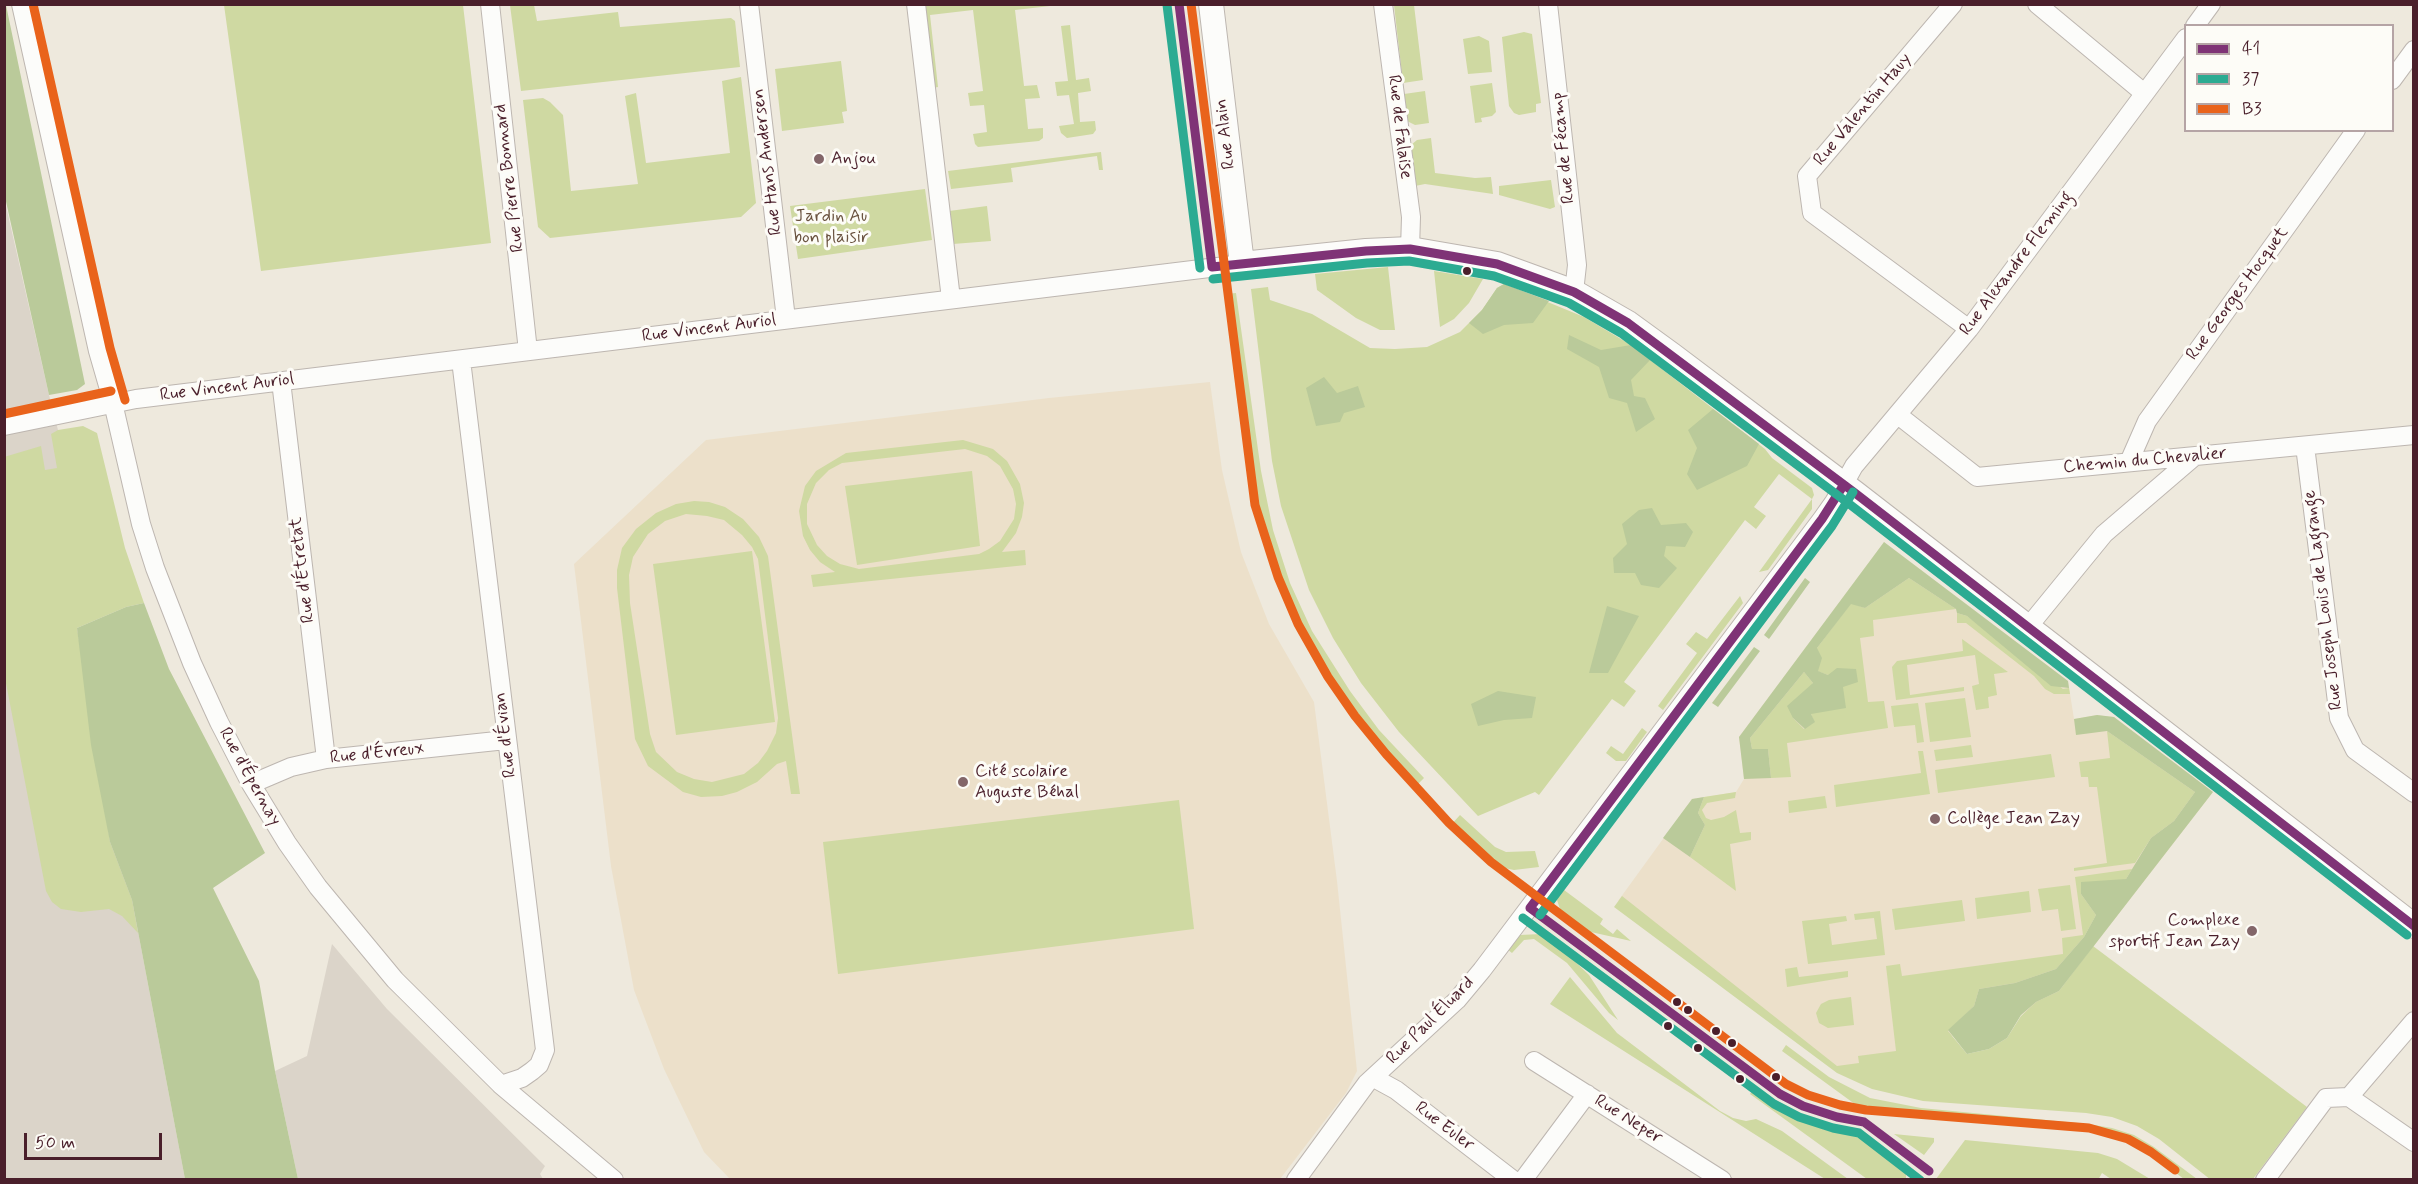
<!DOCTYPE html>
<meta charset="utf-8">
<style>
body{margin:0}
#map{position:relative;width:2418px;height:1184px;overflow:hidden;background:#eee9dd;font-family:Mynerve,sans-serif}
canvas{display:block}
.frame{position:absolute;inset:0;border:6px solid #4a1f2b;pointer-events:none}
.legend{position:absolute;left:2184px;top:24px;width:210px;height:108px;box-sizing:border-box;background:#fdfcf7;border:2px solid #b5a4a5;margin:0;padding:8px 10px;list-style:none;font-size:18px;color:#4a1f2b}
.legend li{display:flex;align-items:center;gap:12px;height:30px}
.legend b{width:30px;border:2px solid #b5a4a5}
.scale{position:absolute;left:24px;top:1133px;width:138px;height:27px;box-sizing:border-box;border:3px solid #4a1f2b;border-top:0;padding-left:8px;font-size:18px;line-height:21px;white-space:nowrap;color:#4a1f2b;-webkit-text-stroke:4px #fdfcf7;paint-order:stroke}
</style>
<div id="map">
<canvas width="2418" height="1184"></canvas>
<div class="frame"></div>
<ul class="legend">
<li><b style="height:8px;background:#7f3376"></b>41</li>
<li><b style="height:8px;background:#2cab92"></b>37</li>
<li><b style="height:8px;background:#e9631b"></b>B3</li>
</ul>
<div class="scale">50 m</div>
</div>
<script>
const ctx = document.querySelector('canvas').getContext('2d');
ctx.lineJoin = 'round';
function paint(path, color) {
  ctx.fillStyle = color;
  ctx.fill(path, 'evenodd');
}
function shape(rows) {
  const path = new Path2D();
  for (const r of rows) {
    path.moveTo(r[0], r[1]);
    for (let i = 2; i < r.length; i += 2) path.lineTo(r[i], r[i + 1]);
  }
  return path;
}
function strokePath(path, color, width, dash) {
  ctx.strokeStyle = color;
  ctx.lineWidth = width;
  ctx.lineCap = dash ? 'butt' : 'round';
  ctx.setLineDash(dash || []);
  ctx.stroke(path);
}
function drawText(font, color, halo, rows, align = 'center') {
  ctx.font = font + ' Mynerve,sans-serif';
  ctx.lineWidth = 6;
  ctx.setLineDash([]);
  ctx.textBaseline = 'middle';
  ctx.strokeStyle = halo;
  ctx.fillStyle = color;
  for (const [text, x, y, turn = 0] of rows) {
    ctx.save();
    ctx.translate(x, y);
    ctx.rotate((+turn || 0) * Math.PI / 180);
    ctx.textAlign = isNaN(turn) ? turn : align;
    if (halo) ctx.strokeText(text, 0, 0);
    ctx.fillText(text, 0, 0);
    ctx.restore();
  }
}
const built = shape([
 [1210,382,1222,470,1241,552,1269,624,1314,702,1337,881,1357,1071,1346,1093,1280,1179,730,1179,704,1152,664,1069,634,990,611,866,574,564,706,440,1049,398],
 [1884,542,2068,681,2074,719,2097,715,2114,717,2213,792,2059,991,2021,1015,1837,1070,1618,901,1692,799,1736,792,1744,779,1739,737]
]);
const industrial = shape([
 [4,197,49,395,77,504,77,628,110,842,132,900,185,1179,5,1179],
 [332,944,387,1009,545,1166,540,1174,543,1179,298,1179,275,1071,307,1056]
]);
const green = shape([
 [224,5,463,5,491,243,261,271],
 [510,5,534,5,537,21,618,12,620,27,731,18,735,21,740,67,521,91],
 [924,5,1059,5,1015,10,1024,86,1037,85,1040,98,1025,99,1028,129,1043,128,1043,138,1039,141,978,147,975,144,973,134,987,132,984,105,970,106,968,93,983,91,973,10,930,15,938,87,933,88],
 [1394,5,1414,5,1423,80,1403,83],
 [1070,25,1076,80,1089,78,1091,91,1078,93,1080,122,1095,121,1096,130,1093,134,1067,138,1061,133,1059,126,1074,124,1069,95,1057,96,1055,82,1068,81,1061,26],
 [1524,32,1532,34,1541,103,1536,104,1536,112,1519,115,1514,113,1509,106,1502,37],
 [1479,36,1489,41,1492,72,1468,74,1463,39],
 [841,61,847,111,842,112,844,123,782,131,775,69],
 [741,77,756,203,741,217,550,238,538,227,523,100,543,98,550,102,563,115,571,191,638,184,625,96,636,93,646,163,730,153,722,81],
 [1492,83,1496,112,1492,116,1481,118,1482,122,1475,123,1470,86],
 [1425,91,1429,123,1415,125,1407,121,1404,94],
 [1431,138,1435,173,1475,178,1491,177,1493,194,1425,184,1415,186,1411,145,1417,140],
 [1101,152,1103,170,1099,170,1097,156,1011,168,1013,182,951,189,948,171],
 [1551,180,1555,207,1550,209,1499,195,1499,186],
 [925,189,932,240,798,259,790,206],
 [987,206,991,241,953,244,949,211],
 [1388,267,1395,330,1380,330,1356,318,1317,290,1315,274],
 [1434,271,1483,279,1469,303,1454,319,1440,327],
 [1504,284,1584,317,1631,345,1765,449,1772,458,1812,488,1814,495,1812,499,1812,509,1768,570,1759,572,1812,499,1779,474,1754,507,1766,516,1756,529,1745,520,1624,682,1636,691,1624,707,1612,699,1539,795,1535,792,1478,816,1399,732,1361,683,1333,638,1309,590,1281,506,1272,461,1251,289,1268,287,1270,300,1312,314,1370,348,1395,349,1427,347,1460,332,1482,310,1497,288],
 [1236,293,1261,471,1273,530,1290,583,1312,631,1350,691,1379,730,1424,778,1414,788,1356,720,1317,661,1282,591,1264,539,1251,480,1237,398,1225,294],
 [83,426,97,433,125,548,144,603,126,607,77,628,110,842,132,900,138,933,122,916,109,909,81,912,61,909,52,902,46,891,5,678,4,457,41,446,45,470,57,468,51,434,58,430],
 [963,440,993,449,1007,461,1020,484,1024,503,1022,517,1016,533,1002,552,1025,550,1026,565,813,587,811,575,835,572,820,562,810,550,803,536,799,511,805,486,816,471,846,453],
 [965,449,987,456,1000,466,1013,489,1016,504,1014,519,1000,541,989,549,979,554,859,569,840,564,827,556,817,545,807,524,807,504,816,483,829,470,842,463],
 [972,471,980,546,857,565,845,486],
 [694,501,709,502,725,507,743,519,759,537,768,556,800,794,791,794,786,761,777,764,757,782,737,792,722,796,701,797,683,792,648,766,635,739,617,588,617,570,622,548,636,529,656,513,676,504],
 [686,514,707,516,724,520,742,535,752,547,758,559,778,718,776,733,767,751,758,763,744,774,712,782,694,779,677,772,656,752,650,734,630,603,629,575,633,557,648,534,665,521],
 [752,551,775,722,676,735,653,564],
 [1909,578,1956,609,1873,620,1874,636,1860,638,1868,702,1884,701,1888,728,1787,743,1791,777,1771,778,1768,749,1752,749,1750,738,1804,672,1813,683,1793,718,1804,729,1814,722,1811,714,1828,675,1817,671,1817,648,1851,603,1865,608],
 [1740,596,1743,603,1663,710,1658,706,1697,653,1686,644,1696,632,1707,639],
 [1957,613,1967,616,2063,689,2069,688,2070,694,2054,694,2045,689,2034,676,1966,623,1957,623],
 [1962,639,2008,672,1994,674,1997,695,1988,697,1989,708,1976,710,1972,686,1979,684,1975,655,1907,665,1910,695,1964,687,1964,691,1896,700,1892,667,1897,661,1963,651],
 [1965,698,1971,737,1930,742,1925,703],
 [1918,703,1924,742,1917,743,1915,725,1894,727,1891,706],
 [1642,728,1647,732,1626,761,1616,761,1606,753,1611,746,1623,754],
 [2107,731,2195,792,2174,821,2151,838,2135,863,2074,871,2074,868,2107,863,2097,787,2089,787,2088,777,2081,777,2079,762,2110,758],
 [1971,745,1973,757,1936,761,1934,750],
 [1918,751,1923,751,1930,794,1836,807,1834,785,1921,773],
 [2051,754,2055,777,1938,793,1935,770],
 [1736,792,1735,798,1707,803,1702,810,1706,818,1711,820,1724,817,1736,810,1740,833,1751,832,1751,840,1730,844,1736,891,1690,857,1705,825,1698,813,1704,797],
 [1825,796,1827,808,1789,813,1788,801],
 [1179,800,1194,929,838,974,823,842],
 [1460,815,1495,847,1506,852,1535,851,1539,867,1514,870,1495,866,1476,853,1450,826],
 [2132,869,2126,879,2081,894,2096,915,2084,937,2056,969,2015,983,1979,989,1974,1006,1948,1031,1967,1054,1989,1049,2007,1038,2021,1016,2036,1002,2059,991,2093,946,2307,1107,2253,1179,2211,1180,2159,1139,2137,1126,2112,1117,2086,1113,1923,1101,1872,1089,1837,1073,1614,907,1622,896,1837,1066,1859,1063,1858,1056,1896,1051,1886,966,1900,964,1902,976,2063,954,2062,938,2083,935,2075,877],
 [2070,885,2076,929,2061,931,2058,909,2042,911,2038,889],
 [1560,887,1603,919,1600,924,1613,934,1617,929,1631,941,1582,930,1567,923,1563,918,1557,900],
 [2029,891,2031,912,1977,919,1975,898],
 [1962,900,1965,921,1895,930,1892,909],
 [1880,911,1885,955,1808,964,1802,921,1846,916,1847,921,1829,924,1832,945,1877,939,1874,918,1855,920,1854,914],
 [1541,934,1550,937,1589,975,1618,1020,1609,1013,1567,963,1534,939,1524,940,1512,953,1507,949,1520,935],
 [1797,967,1799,977,1848,971,1848,977,1787,987,1785,969],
 [1570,977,1617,1033,1720,1111,1733,1118,1746,1121,1756,1119,1782,1131,1848,1179,1825,1179,1550,1004],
 [1851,997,1854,1025,1828,1028,1819,1023,1816,1013,1821,1004,1829,1000],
 [1786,1045,1829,1077,1870,1098,1921,1108,2088,1124,2112,1128,2134,1135,2154,1147,2197,1179,2184,1179,2149,1153,2129,1142,2087,1130,1879,1114,1863,1110,1782,1051],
 [1754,1089,1798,1114,1824,1124,1858,1131,1900,1162,1906,1171,1906,1179,1867,1179,1750,1094],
 [1894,1134,1934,1138,1934,1142,1924,1155],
 [1965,1140,2098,1153,2117,1159,2150,1179,2111,1179,2102,1173,2098,1180,1936,1179]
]);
const forest = shape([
 [4,5,6,5,85,384,77,390,49,395,5,197],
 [1504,284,1549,301,1533,323,1504,325,1483,334,1469,323,1482,310,1497,288],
 [1569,335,1601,350,1631,345,1650,360,1631,380,1634,396,1645,398,1655,419,1636,432,1627,403,1609,398,1599,367,1567,349],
 [1324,377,1337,393,1358,386,1365,407,1344,413,1340,422,1316,426,1306,388],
 [1713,409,1759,444,1747,466,1697,490,1687,474,1697,448,1688,430],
 [1652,508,1661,525,1686,523,1693,532,1685,547,1666,546,1664,556,1677,568,1659,588,1641,585,1635,573,1614,573,1613,558,1627,544,1622,524,1639,510],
 [1884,542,2068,681,2069,688,2051,686,1967,616,1957,613,1956,609,1909,578,1865,608,1851,604,1817,648,1822,658,1818,671,1828,675,1837,668,1856,669,1858,682,1843,687,1846,708,1811,714,1815,722,1805,729,1793,718,1787,706,1813,683,1804,672,1750,738,1752,749,1768,749,1771,778,1744,779,1739,737],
 [1805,578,1810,582,1769,639,1764,635],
 [144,603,169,669,265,853,213,888,259,981,275,1071,298,1179,185,1179,132,900,110,842,91,745,77,628,126,607],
 [1607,606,1639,616,1608,673,1589,673],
 [1754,647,1760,651,1718,707,1712,703],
 [1498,691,1536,697,1532,718,1504,720,1478,726,1471,704],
 [2097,715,2114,717,2213,792,2059,991,2036,1002,2021,1015,2007,1038,1989,1049,1967,1054,1948,1030,1974,1006,1979,989,2015,983,2056,969,2084,937,2096,915,2081,894,2081,882,2126,879,2151,838,2174,821,2195,792,2107,731,2076,735,2074,719],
 [1659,749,1665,753,1601,839,1596,836],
 [1704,797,1698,813,1705,825,1690,857,1663,838,1692,799]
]);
const minor = shape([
 [21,4,98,351,113,403,141,524,155,568,192,663,219,722,251,784,287,843,318,887,395,980,501,1085,614,1180],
 [490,4,528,351],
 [749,4,786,319],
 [916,4,951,299],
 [1383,4,1411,217,1410,249],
 [1548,4,1577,265,1574,292],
 [1953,4,1807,176,1812,213,1969,329],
 [2037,4,2144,93],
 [2195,26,2211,4],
 [2392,80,2414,50],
 [461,360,545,1050,539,1065,532,1071,522,1078,501,1085],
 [281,381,326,759],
 [1898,415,1977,477,2414,435],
 [4,426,136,399,1242,264],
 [2305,446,2339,718,2355,750,2414,793],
 [2129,462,2147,421,2356,130],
 [2028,627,2104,534,2195,456],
 [251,784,291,767,326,759,506,740],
 [1534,1061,1722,1180],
 [1374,1078,1396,1090,1513,1180],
 [2349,1097,2414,1142],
 [1296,1180,1367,1083,1457,1000,1482,970,1822,519,1834,502,1854,466,1969,329,2186,38],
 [1523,1180,1587,1094],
 [2265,1180,2326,1098,2349,1097,2414,1021]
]);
const tertiary = shape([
 [1211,4,1242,264,1366,251,1410,249,1497,264,1574,292,1628,323,1672,355,1855,493,2414,926]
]);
const bus1 = shape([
 [1179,4,1212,267],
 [1212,267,1366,251,1410,249,1497,264,1574,292,1628,323,1855,493,2414,926],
 [1530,908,1822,519,1843,486],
 [1530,908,1780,1094,1803,1106,1837,1117,1864,1122,1929,1171]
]);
const bus2 = shape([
 [1167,5,1200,268],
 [1213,279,1367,263,1409,261,1494,276,1569,303,1621,333,1848,503,2407,935],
 [1540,915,1832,526,1853,492],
 [1523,918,1774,1104,1799,1117,1833,1128,1859,1133,1920,1180]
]);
const bus3 = shape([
 [33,4,110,348,125,400],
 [1191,4,1255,505,1278,577,1298,624,1328,677,1355,716,1386,754,1449,823,1491,862,1786,1084,1808,1095,1840,1105,1866,1110,2089,1128,2128,1139,2151,1152,2175,1170],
 [4,414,111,391]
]);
const markers = [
 [819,159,6,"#836669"],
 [1467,271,5,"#4a1f2b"],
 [963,782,6,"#836669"],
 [1935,819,6,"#836669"],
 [2252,931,6,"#836669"],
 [1677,1002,5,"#4a1f2b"],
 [1688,1010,5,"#4a1f2b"],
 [1668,1026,5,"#4a1f2b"],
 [1716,1031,5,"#4a1f2b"],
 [1732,1043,5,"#4a1f2b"],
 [1698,1048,5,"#4a1f2b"],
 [1776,1077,5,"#4a1f2b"],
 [1740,1079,5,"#4a1f2b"]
];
const streetNames = [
 ["Rue Valentin Hauy",1863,110,-50],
 ["Rue de Falaise",1399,127,83],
 ["Rue Alain",1226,134,-97],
 ["Rue de Fécamp",1564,148,-96],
 ["Rue Hans Andersen",768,162,-97],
 ["Rue Pierre Bonnard",510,178,-97],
 ["Rue Alexandre Fleming",2017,264,-53],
 ["Rue Georges Hocquet",2238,294,-54],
 ["Rue Vincent Auriol",709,329,-7],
 ["Rue Vincent Auriol",227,388,-7],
 ["Chemin du Chevalier",2145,461,-5],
 ["Rue d'Étretat",303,570,-97],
 ["Rue Joseph Louis de Lagrange",2324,600,-97],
 ["Rue d'Évian",506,735,-97],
 ["Rue d'Évreux",377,754,-6],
 ["Rue d'Épernay",249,777,61],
 ["Rue Paul Éluard",1431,1021,-45],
 ["Rue Neper",1628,1120,32],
 ["Rue Euler",1444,1127,37]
];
const poiNames = [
 ["Anjou",831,159],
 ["Cité scolaire",975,772],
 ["Auguste Béhal",975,793],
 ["Collège Jean Zay",1947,819],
 ["Complexe",2240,921,"right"],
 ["sportif Jean Zay",2240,942,"right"]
];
const parkNames = [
 ["Jardin Au",831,217],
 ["bon plaisir",831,238]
];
paint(built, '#ece0ca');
paint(industrial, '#dbd4c9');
paint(green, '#cfd9a2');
paint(forest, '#baca9a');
strokePath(minor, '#bdb6b0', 20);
strokePath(tertiary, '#bdb6b0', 26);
strokePath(minor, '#fcfcfa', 18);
strokePath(tertiary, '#fcfcfa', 24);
strokePath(bus1, '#7f3376', 9);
strokePath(bus2, '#2cab92', 9);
strokePath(bus3, '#e9631b', 9);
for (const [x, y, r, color] of markers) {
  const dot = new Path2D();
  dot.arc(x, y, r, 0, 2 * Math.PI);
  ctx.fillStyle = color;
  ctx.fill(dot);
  strokePath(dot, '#fdfcf7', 2);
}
drawText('18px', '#4a1f2b', '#fdfcf7', streetNames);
drawText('18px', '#4a1f2b', '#fdfcf7', poiNames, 'left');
drawText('18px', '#6a5340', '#fdfcf7', parkNames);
</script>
